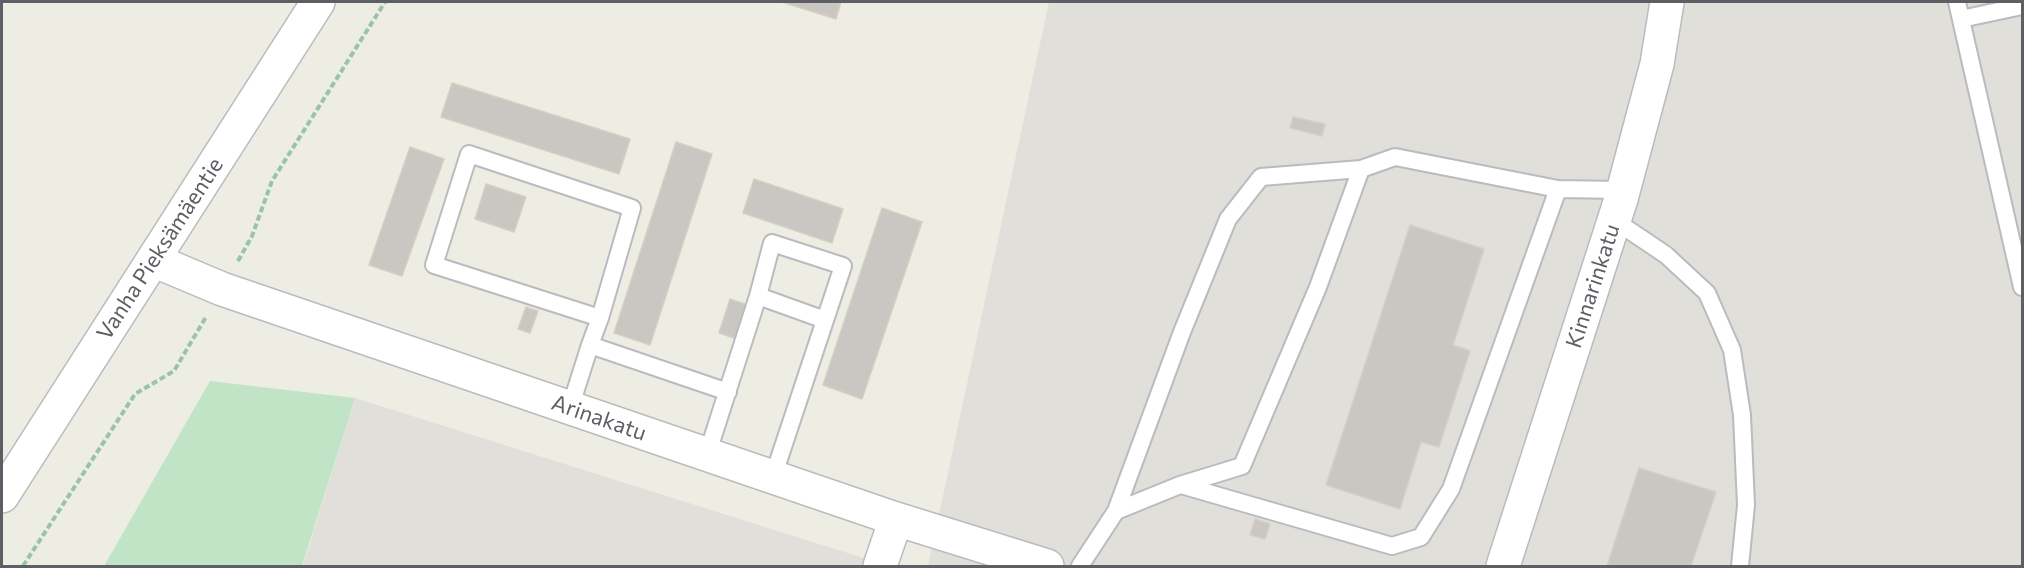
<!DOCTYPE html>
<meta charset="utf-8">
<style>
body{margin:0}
#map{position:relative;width:2024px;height:568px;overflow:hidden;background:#eeede4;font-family:Commissioner,sans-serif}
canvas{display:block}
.frame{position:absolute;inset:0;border:3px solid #5c5f64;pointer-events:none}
</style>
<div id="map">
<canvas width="2024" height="568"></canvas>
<div class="frame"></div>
</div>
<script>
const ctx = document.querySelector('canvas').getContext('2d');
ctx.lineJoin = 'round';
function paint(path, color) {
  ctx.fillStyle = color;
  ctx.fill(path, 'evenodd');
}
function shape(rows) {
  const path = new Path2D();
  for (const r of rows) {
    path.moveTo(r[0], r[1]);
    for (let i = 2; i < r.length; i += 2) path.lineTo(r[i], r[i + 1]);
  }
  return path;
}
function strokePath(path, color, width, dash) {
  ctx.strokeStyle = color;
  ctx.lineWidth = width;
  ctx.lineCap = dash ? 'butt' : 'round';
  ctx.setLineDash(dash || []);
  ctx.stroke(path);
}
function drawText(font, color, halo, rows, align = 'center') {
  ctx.font = font + ' Commissioner,sans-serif';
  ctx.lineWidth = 4.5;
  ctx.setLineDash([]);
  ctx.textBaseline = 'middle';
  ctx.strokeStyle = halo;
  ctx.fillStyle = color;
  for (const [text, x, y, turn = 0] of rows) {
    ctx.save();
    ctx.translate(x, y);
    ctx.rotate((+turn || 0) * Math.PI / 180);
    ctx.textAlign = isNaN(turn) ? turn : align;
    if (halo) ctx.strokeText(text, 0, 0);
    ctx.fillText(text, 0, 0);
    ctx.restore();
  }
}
const industrial = shape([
 [1049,2,2022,2,2022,566,928,566],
 [355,398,889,566,303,566]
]);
const green = shape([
 [210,381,355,398,302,566,104,566]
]);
const building = shape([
 [782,2,841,2,836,19,782,2],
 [452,83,630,139,619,174,441,117,452,83],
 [1293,117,1325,124,1322,136,1290,128,1293,117],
 [676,142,712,154,650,345,614,333,676,142],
 [410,147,444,159,402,276,369,265,410,147],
 [754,179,843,209,832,243,743,213,754,179],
 [486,184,526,197,514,232,475,219,486,184],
 [882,208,922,222,862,399,823,385,882,208],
 [1410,225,1484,249,1453,345,1470,351,1439,447,1421,442,1400,509,1326,485,1410,225],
 [730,299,748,305,737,339,719,333,730,299],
 [526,307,538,311,530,333,518,329,526,307],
 [1639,468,1716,492,1691,566,1607,566,1639,468],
 [1255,519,1270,524,1265,539,1250,535,1255,519]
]);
const path = shape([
 [238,261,252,236,272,181,385,2],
 [23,566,135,394,174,371,206,317]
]);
const service = shape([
 [1957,2,2022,287],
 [1961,19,2022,6],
 [1614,220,1666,255,1707,293,1732,350,1742,415,1746,505,1740,566],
 [590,345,600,318,632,208,469,154,434,265,600,318],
 [570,408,590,345,728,392],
 [707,455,758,296],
 [773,477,843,266,772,243,758,296,825,320],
 [1181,485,1392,546,1421,537,1451,489,1558,189],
 [1116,511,1182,332,1228,219,1261,177,1361,169],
 [1080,566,1116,511,1180,485,1242,466,1318,287,1361,169,1395,157,1558,189,1623,190]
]);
const minor = shape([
 [153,260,222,289,896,519,1047,566],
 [880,566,896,519],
 [1503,566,1621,199,1657,64,1667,2]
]);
const tertiary = shape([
 [2,496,318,2]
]);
const streetNames = [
 ["Vanha Pieksämäentie",160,249,-57],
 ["Kinnarinkatu",1593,286,-72],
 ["Arinakatu",599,418,19]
];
paint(industrial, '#e0dfd9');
paint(green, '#c2e4c6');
paint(building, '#cac7c2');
strokePath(building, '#d3d0c3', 1.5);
strokePath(service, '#b9bbc0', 20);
strokePath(minor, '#b9bbc0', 36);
strokePath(tertiary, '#b9bbc0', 36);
strokePath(path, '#9ac3ab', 4, [6, 3]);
strokePath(service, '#fff', 16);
strokePath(minor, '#fff', 33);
strokePath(tertiary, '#fff', 33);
drawText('22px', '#5c5f64', '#fff', streetNames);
</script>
